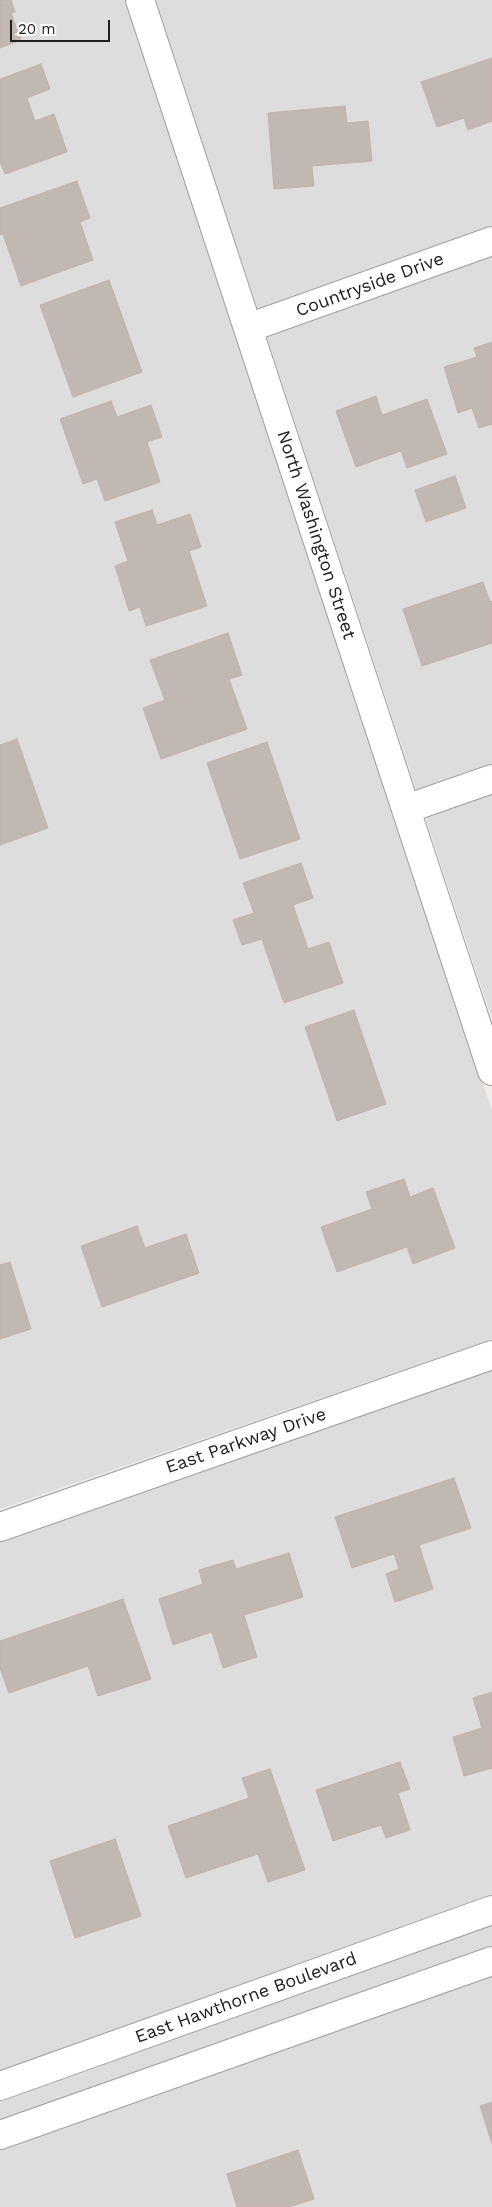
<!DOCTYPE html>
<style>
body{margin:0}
#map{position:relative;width:492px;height:2207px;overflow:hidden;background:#f1ece7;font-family:"Work Sans",sans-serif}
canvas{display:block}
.scale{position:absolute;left:10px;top:20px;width:100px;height:22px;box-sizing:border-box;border:2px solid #202020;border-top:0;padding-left:6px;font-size:15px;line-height:18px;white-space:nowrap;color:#202020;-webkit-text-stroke:4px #fff;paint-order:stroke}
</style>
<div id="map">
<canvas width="492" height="2207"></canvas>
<div class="scale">20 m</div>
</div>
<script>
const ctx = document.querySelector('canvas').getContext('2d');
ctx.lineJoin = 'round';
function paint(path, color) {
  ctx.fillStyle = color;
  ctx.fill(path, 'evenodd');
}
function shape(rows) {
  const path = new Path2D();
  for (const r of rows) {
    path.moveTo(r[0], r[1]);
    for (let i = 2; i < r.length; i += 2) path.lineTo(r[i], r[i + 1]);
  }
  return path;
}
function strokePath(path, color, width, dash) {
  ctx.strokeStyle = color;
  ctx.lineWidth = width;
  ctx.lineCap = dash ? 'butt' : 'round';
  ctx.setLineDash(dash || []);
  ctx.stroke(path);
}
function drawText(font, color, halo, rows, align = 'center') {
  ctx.font = font + ' "Work Sans",sans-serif';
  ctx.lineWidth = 4.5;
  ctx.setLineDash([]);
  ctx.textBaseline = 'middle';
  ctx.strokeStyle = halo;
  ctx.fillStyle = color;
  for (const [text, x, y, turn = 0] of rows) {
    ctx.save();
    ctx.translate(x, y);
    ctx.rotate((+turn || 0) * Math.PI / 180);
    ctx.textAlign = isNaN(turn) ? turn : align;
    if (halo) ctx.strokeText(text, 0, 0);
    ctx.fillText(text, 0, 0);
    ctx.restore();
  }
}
const residential = shape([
 [0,0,129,0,492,1111,492,1339,0,1509],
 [155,0,492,0,492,1019],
 [492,1367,492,2207,0,2207,0,1538]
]);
const building = shape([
 [0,0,11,0,15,12,11,13,21,40,0,48,0,0],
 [492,58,492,121,468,130,464,118,437,127,421,82,492,58],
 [41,64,50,89,27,98,35,121,54,114,67,152,5,174,0,162,0,79,41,64],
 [345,106,347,123,368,121,372,161,312,166,314,186,274,189,268,113,345,106],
 [77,181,90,218,80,222,93,260,21,286,3,234,0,235,0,208,77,181],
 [109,280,142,372,73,397,40,305,109,280],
 [492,342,492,424,479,428,472,408,458,413,444,367,477,357,474,348,492,342],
 [376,396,382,415,427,399,447,454,407,468,401,451,356,467,336,411,376,396],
 [111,401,117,417,151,405,162,437,147,442,160,482,105,501,97,479,83,484,60,419,111,401],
 [455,476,466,508,426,522,415,490,455,476],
 [152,510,157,525,190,514,201,547,189,551,207,606,146,626,140,607,129,611,115,566,128,561,115,522,152,510],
 [483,582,490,602,492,601,492,643,422,666,403,609,483,582],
 [228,633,242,675,229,679,247,729,161,759,143,708,165,700,150,660,228,633],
 [17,739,48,828,0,845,0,745,17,739],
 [267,742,300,839,240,859,207,763,267,742],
 [301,863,313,898,293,905,308,949,329,942,343,983,284,1003,262,939,242,945,233,920,254,913,243,883,301,863],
 [354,1010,386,1104,337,1121,305,1027,354,1010],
 [404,1179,410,1197,433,1188,455,1248,413,1264,407,1247,337,1272,321,1227,372,1209,366,1192,404,1179],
 [137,1226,145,1248,186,1234,199,1273,102,1307,81,1246,137,1226],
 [10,1262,31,1329,0,1339,0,1265,10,1262],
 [454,1478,471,1528,419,1545,433,1589,395,1602,386,1574,399,1569,394,1554,352,1568,335,1517,454,1478],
 [289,1553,303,1597,244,1615,257,1657,223,1668,212,1632,173,1645,159,1599,203,1584,199,1570,233,1560,236,1569,289,1553],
 [123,1599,151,1679,98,1696,88,1666,9,1693,0,1668,0,1641,123,1599],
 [492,1692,492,1768,464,1776,453,1737,482,1728,473,1698,492,1692],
 [400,1762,410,1789,398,1793,410,1830,386,1838,381,1825,333,1841,316,1790,400,1762],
 [270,1769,305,1870,268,1882,258,1854,186,1878,168,1826,249,1798,242,1778,270,1769],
 [115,1839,141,1916,75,1938,50,1861,115,1839],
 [492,2102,492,2144,480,2106,492,2102],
 [298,2150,314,2199,289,2207,237,2207,227,2174,298,2150]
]);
const street = shape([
 [140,0,492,1071],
 [248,328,492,241],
 [406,809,492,779],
 [0,1527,492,1355],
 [0,2086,492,1910],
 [0,2135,492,1961]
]);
const streetNames = [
 ["Countryside Drive",370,285,-20],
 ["North Washington Street",316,535,72],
 ["East Parkway Drive",246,1441,-19],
 ["East Hawthorne Boulevard",246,1998,-20]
];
paint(residential, '#dedddd');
paint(building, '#c1b7b3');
strokePath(building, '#c2b1a9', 1);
strokePath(street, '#a1a1a1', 30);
strokePath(street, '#fff', 28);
drawText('18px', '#202020', '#fff', streetNames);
</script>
